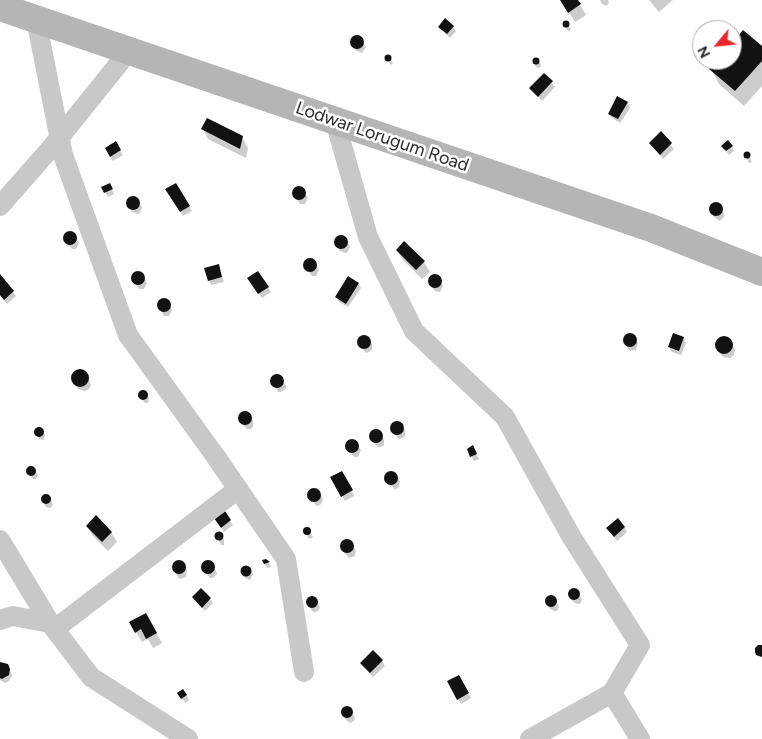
<!DOCTYPE html>
<style>
body{margin:0}
#map{position:relative;width:762px;height:739px;overflow:hidden;background:#fff;font-family:Figtree,sans-serif}
canvas{display:block}
.north{position:absolute;left:692px;top:20px;width:50px;height:50px;box-sizing:border-box;background:#fff;border:1px solid #aaa;border-radius:50%;rotate:242deg;font-size:14px;font-weight:700;line-height:20px;text-align:center;color:#2b2b2b}
.north::after{content:'';display:block;margin:auto;width:18px;height:22px;background:#e92728;clip-path:polygon(50% 0,100% 100%,50% 72%,0 100%)}
</style>
<div id="map">
<canvas width="762" height="739"></canvas>
<div class="north">N</div>
</div>
<script>
const ctx = document.querySelector('canvas').getContext('2d');
ctx.lineJoin = 'round';
function paint(path, color) {
  ctx.fillStyle = color;
  ctx.fill(path, 'evenodd');
}
function shape(rows) {
  const path = new Path2D();
  for (const r of rows) {
    if (r.length === 3) {
      path.moveTo(r[0] + r[2], r[1]);
      path.arc(r[0], r[1], r[2], 0, 2 * Math.PI);
      continue;
    }
    path.moveTo(r[0], r[1]);
    for (let i = 2; i < r.length; i += 2) path.lineTo(r[i], r[i + 1]);
  }
  return path;
}
function strokePath(path, color, width, dash) {
  ctx.strokeStyle = color;
  ctx.lineWidth = width;
  ctx.lineCap = dash ? 'butt' : 'round';
  ctx.setLineDash(dash || []);
  ctx.stroke(path);
}
function drawText(font, color, halo, rows, align = 'center') {
  ctx.font = font + ' Figtree,sans-serif';
  ctx.lineWidth = 5;
  ctx.setLineDash([]);
  ctx.textBaseline = 'middle';
  ctx.strokeStyle = halo;
  ctx.fillStyle = color;
  for (const [text, x, y, turn = 0] of rows) {
    ctx.save();
    ctx.translate(x, y);
    ctx.rotate((+turn || 0) * Math.PI / 180);
    ctx.textAlign = isNaN(turn) ? turn : align;
    if (halo) ctx.strokeText(text, 0, 0);
    ctx.fillText(text, 0, 0);
    ctx.restore();
  }
}
const shadow = shape([
 [561,0,577,0,586,15,575,22],
 [600,0,608,0,609,3,606,6,602,4],
 [649,0,673,0,659,12],
 [565,22,571,29,569,32,563,24],
 [453,26,456,31,450,38,439,27],
 [355,36,361,38,364,44,366,47,362,53,355,50,352,45,351,42],
 [732,44,762,48,762,86,744,106,719,84,711,69,719,60,732,60],
 [387,56,393,63,391,65,386,58],
 [535,59,538,60,541,65,540,68,536,67,534,63],
 [544,74,555,87,542,101,531,89],
 [627,103,630,108,620,123,612,118,609,114],
 [203,129,242,137,248,148,246,158,208,139],
 [661,133,674,149,663,159,650,143],
 [116,143,123,155,113,161,106,148],
 [723,146,732,146,734,151,729,155],
 [746,153,748,154,752,162,749,163,745,154],
 [175,184,192,211,183,216,167,189],
 [109,185,114,194,108,197,103,188],
 [298,188,301,188,308,198,305,204,300,204,294,195,294,192],
 [132,197,135,197,142,207,140,213,137,214,132,212,128,203],
 [715,204,719,205,725,216,720,221,714,217,711,212,711,208],
 [69,233,72,233,79,243,76,249,72,249,65,240,66,235],
 [339,237,343,237,350,246,348,252,345,253,340,251,335,242,336,239],
 [397,250,424,262,430,272,422,279,403,260],
 [309,260,312,260,319,270,316,276,312,276,305,267,305,264],
 [218,265,224,282,211,285,209,280],
 [137,273,142,274,147,283,144,289,139,289,133,280,133,277],
 [0,276,16,296,7,304,0,295],
 [433,276,438,277,443,286,440,292,435,291,429,283,429,280],
 [252,283,268,287,271,292,262,298],
 [358,284,361,288,348,307,339,302,336,297],
 [162,300,168,301,172,310,169,316,164,316,159,307,158,304],
 [627,334,631,334,638,343,636,350,630,351,624,342,624,339],
 [362,336,366,337,372,344,372,350,369,352,366,353,359,344,359,339],
 [683,338,686,343,681,355,672,352,669,347],
 [720,338,728,338,735,350,734,355,730,358,723,357,716,347,717,342],
 [80,371,87,374,91,385,89,389,85,391,78,389,73,376,76,372],
 [276,376,279,376,286,386,286,389,281,392,278,392,272,381,273,378],
 [142,391,146,393,149,398,148,403,145,403,140,396],
 [243,413,247,413,253,421,253,427,251,429,247,429,240,421,240,415],
 [395,422,399,423,405,430,405,436,402,438,399,439,391,430,392,424],
 [40,428,45,435,44,440,39,439,36,435,35,431],
 [374,431,378,431,384,439,384,445,381,447,378,447,370,439,371,433],
 [350,441,354,441,361,450,358,457,354,457,347,448,348,443],
 [472,447,479,459,474,461,471,456],
 [30,468,33,468,38,475,36,479,33,479,28,472],
 [342,472,354,496,345,501,332,477],
 [389,473,392,473,400,481,399,487,396,489,393,489,394,488,386,481,386,475],
 [313,489,319,492,322,497,323,501,320,505,317,506,309,497,309,493],
 [45,495,49,496,53,504,51,508,46,507,43,502,42,498],
 [224,512,233,525,224,532,218,523],
 [87,526,111,532,117,542,108,551,93,536],
 [624,527,627,532,617,541,608,528],
 [305,530,309,530,313,537,310,539,308,538],
 [219,533,224,539,224,545,221,545,217,538,217,535],
 [348,540,352,542,356,551,355,556,349,558,343,551,342,545,344,541],
 [266,560,269,563,271,567,267,568,264,561],
 [176,562,179,562,184,565,187,570,186,577,180,579,177,576,173,565],
 [205,562,209,562,216,571,217,574,213,578,210,578,203,569],
 [244,567,248,567,253,574,250,580,245,578,242,573],
 [574,589,577,590,582,600,580,604,578,604,573,602,570,597,570,593],
 [551,596,554,597,559,607,557,611,554,611,550,609,547,604,546,601],
 [311,597,316,600,320,608,318,611,314,612,312,611,307,601],
 [193,598,210,599,213,603,205,611],
 [145,614,162,643,153,648,148,639,142,642,131,623],
 [382,661,385,666,373,677,361,663],
 [0,664,7,665,12,675,9,681,5,683,0,680],
 [459,677,471,698,461,704,449,682],
 [183,690,189,700,185,703,179,693],
 [346,707,350,708,355,718,354,721,350,723,346,720,343,715,344,709]
]);
const building = shape([
 [560,0,578,0,581,4,568,13],
 [445,18,454,26,447,34,438,27],
 [566,24,3.5],
 [743,30,762,46,762,61,735,91,709,69,717,60,732,60,732,43],
 [357,42,7],
 [388,58,3.5],
 [536,61,3.5],
 [544,73,553,81,538,97,529,88],
 [617,96,628,102,618,119,608,114],
 [207,118,243,136,240,149,201,129],
 [661,131,672,143,660,155,649,143],
 [728,140,733,146,726,151,721,146],
 [116,141,121,150,110,157,105,148],
 [747,155,3.5],
 [110,183,113,189,104,193,101,187],
 [176,183,190,206,180,212,165,189],
 [299,193,7],
 [133,203,7],
 [716,209,7],
 [70,238,7],
 [341,242,7],
 [404,241,425,261,416,270,396,250],
 [310,265,7],
 [219,264,222,277,208,281,204,268],
 [258,271,269,287,258,294,247,278],
 [138,278,7],
 [0,274,14,291,4,300,0,295],
 [435,281,7],
 [348,276,359,283,346,304,335,297],
 [164,305,7],
 [630,340,7],
 [673,333,684,337,679,351,668,347],
 [364,342,7],
 [724,345,9],
 [80,378,9],
 [277,381,7],
 [143,395,5],
 [245,418,7],
 [397,428,7],
 [39,432,5],
 [376,436,7],
 [352,446,7],
 [473,445,477,454,470,457,467,449],
 [31,471,5],
 [391,478,7],
 [342,471,353,490,341,497,330,477],
 [314,495,7],
 [46,499,5],
 [225,511,231,520,221,528,214,518],
 [96,515,112,532,102,542,86,526],
 [618,518,625,527,614,537,606,528],
 [307,531,4],
 [219,536,4.5],
 [347,546,7],
 [266,559,270,562,264,564,262,560],
 [179,567,7],
 [208,567,7],
 [246,571,5.5],
 [574,594,6],
 [201,588,211,598,202,608,192,597],
 [551,601,6],
 [312,602,6],
 [146,613,157,633,146,639,141,629,135,633,129,622],
 [758,645,762,645,762,657,756,655,755,652,755,648],
 [373,650,383,660,370,673,360,663],
 [0,662,8,664,10,669,9,675,2,679,0,678],
 [459,675,469,693,457,700,447,681],
 [183,689,187,695,181,699,177,693],
 [347,712,6]
]);
const minor = shape([
 [34,19,38,29,63,155,128,335,216,457,286,559,304,672],
 [335,121,368,237,414,331,505,417,571,536,640,645,612,693,640,739],
 [0,206,51,148,129,51],
 [0,540,50,623,91,677,188,739],
 [0,620,13,616,60,625,238,489],
 [530,739,612,693]
]);
const secondary = shape([
 [0,7,651,228,762,272]
]);
const streetNames = [
 ["Lodwar Lorugum Road",382,137,19]
];
paint(shadow, '#0003');
paint(building, '#121212');
strokePath(minor, '#c8c8c8', 20);
strokePath(secondary, '#b5b5b5', 28);
drawText('18px', '#2b2b2b', '#fff', streetNames);
</script>
